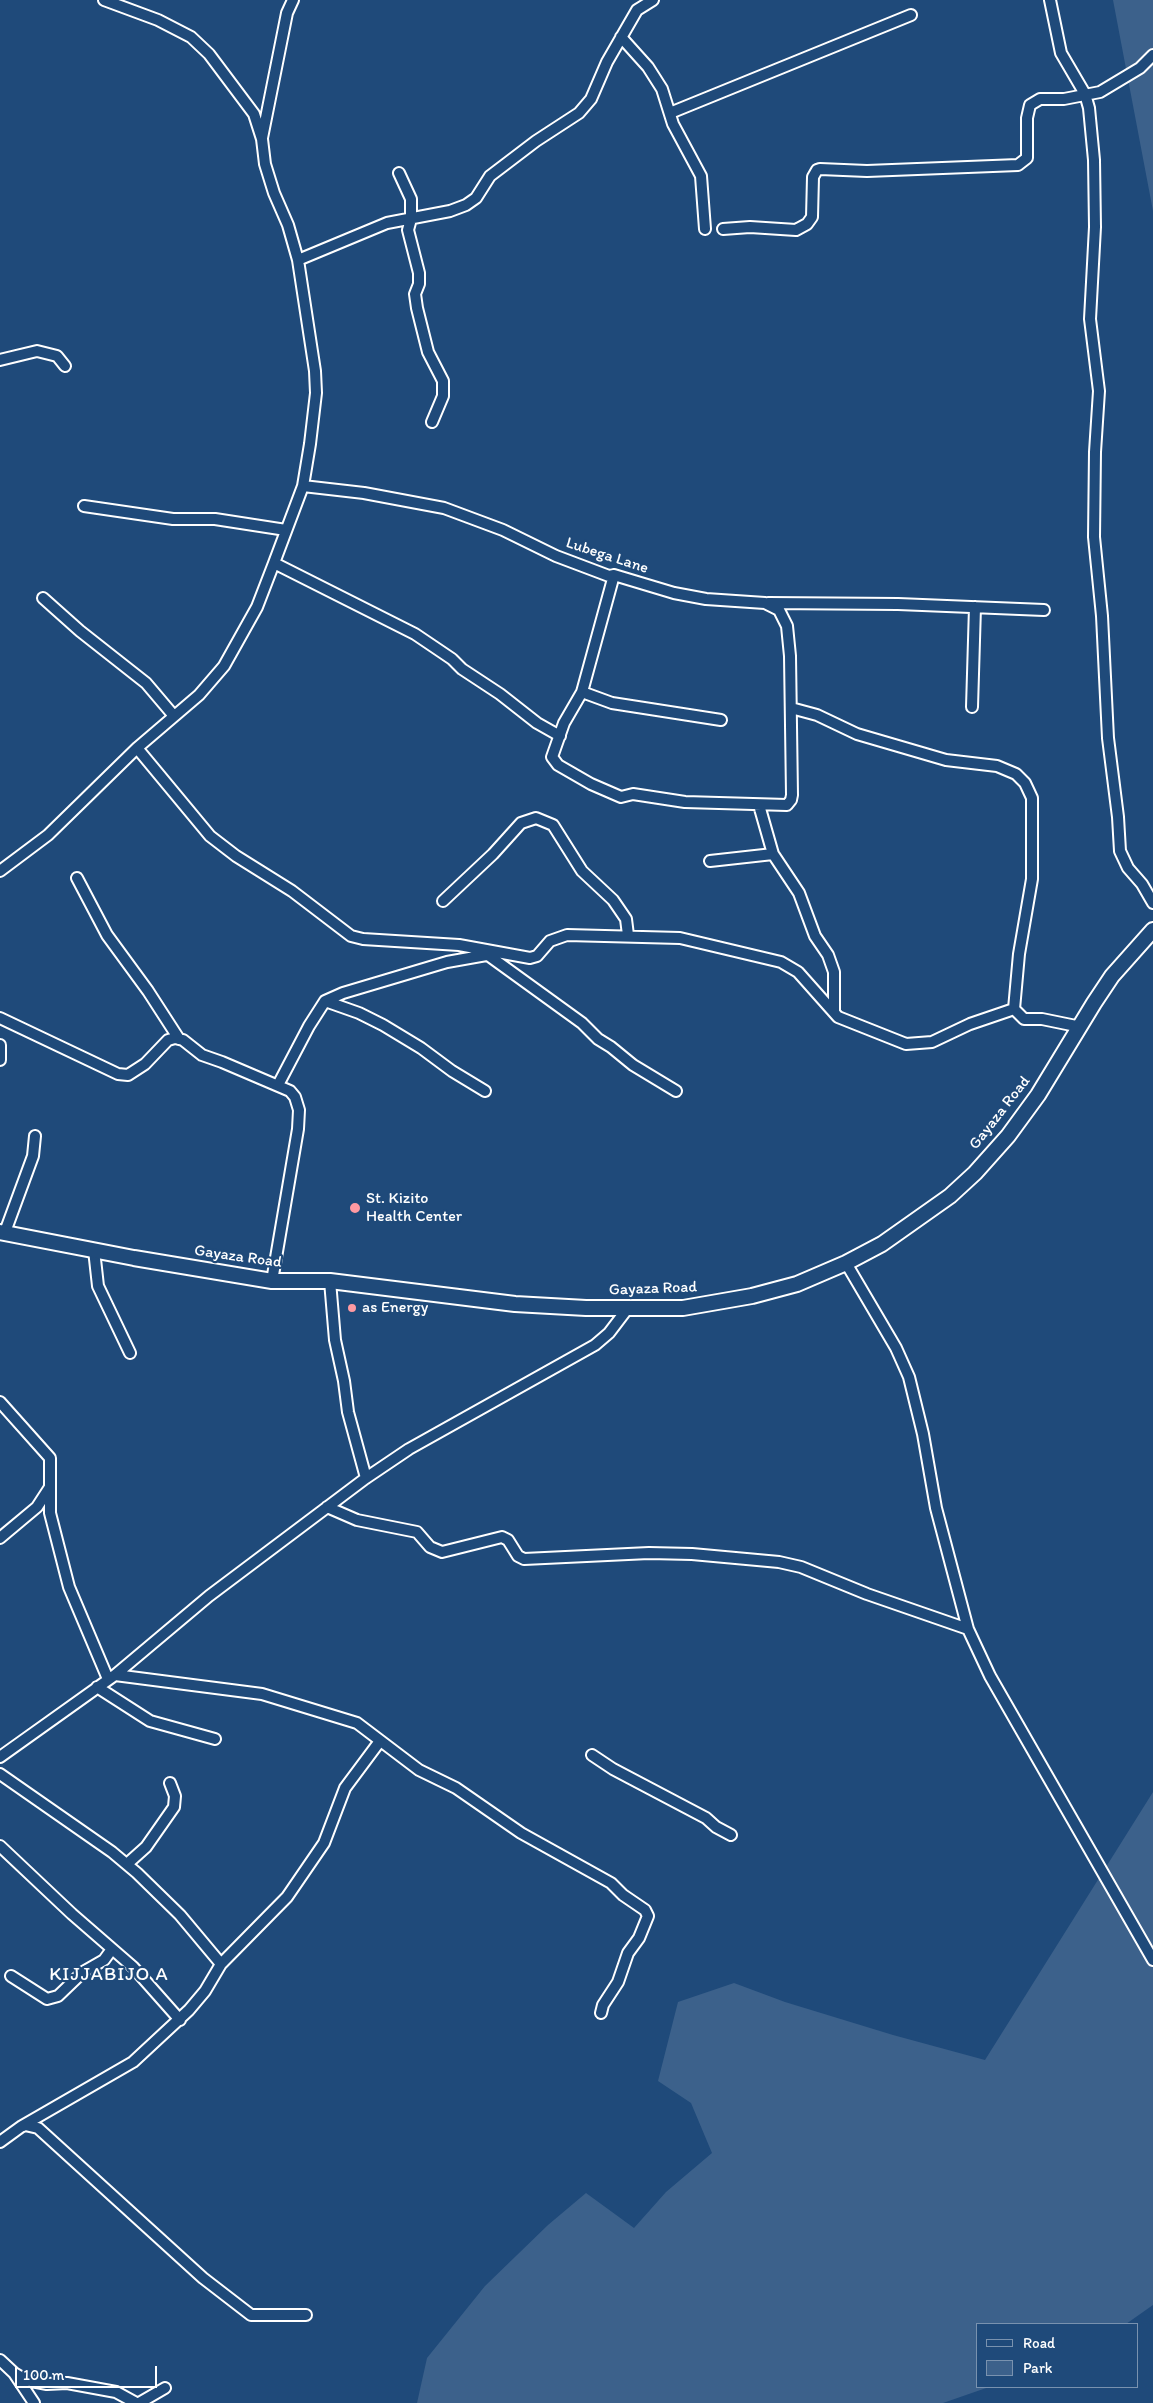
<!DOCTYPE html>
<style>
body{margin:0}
#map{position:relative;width:1153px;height:2403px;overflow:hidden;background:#1f4a7a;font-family:Itim,sans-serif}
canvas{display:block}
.legend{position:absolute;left:976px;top:2323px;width:162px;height:65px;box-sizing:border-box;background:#1f4a7a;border:1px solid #7992af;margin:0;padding:6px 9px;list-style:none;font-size:15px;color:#fff}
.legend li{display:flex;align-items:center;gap:10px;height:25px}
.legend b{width:25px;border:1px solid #7992af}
.scale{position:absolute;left:15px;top:2366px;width:142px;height:22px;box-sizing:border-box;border:2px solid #fff;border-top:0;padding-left:6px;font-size:15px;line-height:18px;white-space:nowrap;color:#fff;-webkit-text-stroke:4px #1f4a7a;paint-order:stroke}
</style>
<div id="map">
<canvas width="1153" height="2403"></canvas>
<ul class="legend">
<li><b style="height:6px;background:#1f4a7a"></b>Road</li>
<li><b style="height:14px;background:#3c618b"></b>Park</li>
</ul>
<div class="scale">100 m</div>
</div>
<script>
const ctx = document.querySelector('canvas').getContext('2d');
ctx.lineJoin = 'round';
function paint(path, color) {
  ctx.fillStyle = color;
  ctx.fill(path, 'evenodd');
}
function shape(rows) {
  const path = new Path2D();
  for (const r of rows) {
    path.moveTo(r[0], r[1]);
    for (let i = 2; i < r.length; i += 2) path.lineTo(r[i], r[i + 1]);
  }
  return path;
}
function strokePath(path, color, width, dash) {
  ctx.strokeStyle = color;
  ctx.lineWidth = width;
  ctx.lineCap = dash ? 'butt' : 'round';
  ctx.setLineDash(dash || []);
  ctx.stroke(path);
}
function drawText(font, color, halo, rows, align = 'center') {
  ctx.font = font + ' Itim,sans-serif';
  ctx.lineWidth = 4.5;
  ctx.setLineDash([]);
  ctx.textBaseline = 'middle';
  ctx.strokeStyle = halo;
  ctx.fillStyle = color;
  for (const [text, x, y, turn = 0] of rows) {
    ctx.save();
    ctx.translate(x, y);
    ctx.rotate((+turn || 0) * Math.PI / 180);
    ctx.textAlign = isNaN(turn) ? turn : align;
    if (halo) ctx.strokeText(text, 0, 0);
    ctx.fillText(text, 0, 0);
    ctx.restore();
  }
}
const green = shape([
 [1113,0,1153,0,1153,211],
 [1153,1792,1153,2305,1126,2324,977,2324,977,2387,989,2387,943,2403,417,2403,427,2358,485,2286,548,2225,586,2193,634,2228,666,2192,712,2153,691,2103,658,2081,678,2002,734,1983,785,2002,893,2035,985,2060]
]);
const minor = shape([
 [1050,0,1061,53,1085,94,1089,108,1094,160,1095,227,1090,319,1099,391,1095,452,1094,537,1102,616,1108,738,1118,817,1120,851,1128,868,1142,884,1153,903],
 [621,37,648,67,662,89,673,124,701,176,705,229],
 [670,113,911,15],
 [262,138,287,13,293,0],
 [399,173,411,199,411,219,408,230,419,273,419,284,415,294,417,308,428,352,443,381,443,396,432,422],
 [723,229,750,227,796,230,807,224,812,217,813,177,817,170,820,169,867,171,1018,165,1027,158,1027,118,1030,105,1040,99,1064,99,1100,92,1140,68,1153,55],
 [298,260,387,223,450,211,466,205,476,198,490,176,536,141,579,113,591,99,607,62,637,10,653,0],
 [0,360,37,351,57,356,65,366],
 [303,486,364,493,444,508,503,530,556,556,609,576,614,575,674,593,706,599,765,603,779,610,787,626,790,656,792,795,791,800,787,805,685,802,633,794,621,797,591,784,558,765,552,757,564,723,582,692,614,575],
 [84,506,173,519,215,519,286,530],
 [274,563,415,634,452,659,462,669,500,694,537,723,560,736],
 [43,598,80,631,146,683,174,716],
 [768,603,898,604,1044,610],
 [582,692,612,703,721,720],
 [972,707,975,607],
 [791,708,817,715,857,734,946,760,997,766,1016,774,1025,783,1032,798,1032,879,1019,954,1014,1009],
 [137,748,210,836,236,856,292,891,351,936,363,939,459,945,530,958,537,956,550,941,567,935,680,938,781,962,798,972,838,1017,906,1044,932,1042,970,1024,1014,1009,1024,1019,1042,1019,1081,1027],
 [759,805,773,854,799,893,815,936,828,955,834,972,834,1012],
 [710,861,773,854],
 [0,871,48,835,137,748,199,695,224,666,257,607,274,563,303,486,310,444,316,393,315,371,298,260,288,225,274,193,265,164,262,139,254,114,209,54,191,37,158,20,104,0],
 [77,878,107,935,148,991,179,1039],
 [443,901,493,854,521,823,536,818,553,825,582,871,613,900,626,919,628,935],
 [488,955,582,1023,598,1039,611,1047,633,1065,676,1091],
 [325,1001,359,1013,383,1025,421,1048,452,1071,485,1091],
 [0,1018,118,1074,128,1075,145,1064,168,1040,175,1038,183,1040,202,1055,222,1062,290,1091,295,1097,299,1110,298,1129,272,1281],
 [0,1045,0,1060],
 [278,1085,309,1026,325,1001,343,993,447,962,492,954],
 [5,1232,33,1156,35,1136],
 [94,1250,98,1286,130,1353],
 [846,1263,896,1348,909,1377,923,1434,936,1508,968,1629,990,1676,1153,1960],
 [330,1281,335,1340,344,1381,348,1412,366,1478],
 [0,1402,50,1458,50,1513,69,1587,108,1679],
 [327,1507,357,1520,417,1532,430,1547,442,1552,502,1537,508,1540,518,1556,524,1559,649,1553,692,1554,779,1562,801,1567,867,1594,968,1629],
 [0,1538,37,1507,50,1487],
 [115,1675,262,1694,357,1723,419,1770,456,1788,521,1833,611,1883,623,1895,645,1910,648,1916,639,1938,628,1953,618,1982,603,2005,601,2013],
 [97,1687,150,1721,215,1739],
 [592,1755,613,1769,706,1818,716,1827,731,1835],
 [0,1757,115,1675,209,1596,366,1478,409,1449,595,1345,609,1333,628,1308],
 [0,1774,112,1852,137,1873,180,1915,221,1964],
 [0,1846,72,1914,133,1967,180,2020],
 [127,1864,146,1847,174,1807,175,1796,170,1783],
 [11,1976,47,1999,58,1996,83,1972,104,1960,112,1949],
 [23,2126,25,2125,38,2128,203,2278,251,2315,306,2315],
 [0,2142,22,2126,133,2062,189,2010,205,1991,221,1964,287,1897,324,1843,345,1788,380,1741],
 [0,2360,14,2373,34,2403],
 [14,2373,26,2380,47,2384,67,2383,116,2392,136,2403],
 [139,2403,165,2388]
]);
const major = shape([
 [0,1232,134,1258,272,1281,330,1281,515,1304,586,1308,683,1308,752,1296,797,1284,846,1263,882,1244,950,1196,975,1173,1008,1136,1038,1095,1094,1003,1112,976,1153,930]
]);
const markers = [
 [355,1208,6,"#ff9aa2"],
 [352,1308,5,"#ff9aa2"]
];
const streetNames = [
 ["Lubega Lane",607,556,18],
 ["Gayaza Road",1000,1113,-52],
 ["Gayaza Road",238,1257,8],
 ["Gayaza Road",653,1289,-2]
];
const poiNames = [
 ["St. Kizito",366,1199],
 ["Health Center",366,1217],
 ["as Energy",362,1308]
];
const quarterNames = [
 ["KIJJABIJO A",109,1975]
];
paint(green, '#3c618b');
strokePath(minor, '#fff', 14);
strokePath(major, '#fff', 18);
strokePath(minor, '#1f4a7a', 10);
strokePath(major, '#1f4a7a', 14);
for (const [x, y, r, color] of markers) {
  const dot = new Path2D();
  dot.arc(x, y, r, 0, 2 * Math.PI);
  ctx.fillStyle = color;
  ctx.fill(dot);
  strokePath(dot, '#1f4a7a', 2);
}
drawText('16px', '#fff', '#1f4a7a', streetNames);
drawText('16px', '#fff', '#1f4a7a', poiNames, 'left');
ctx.letterSpacing = '1px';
drawText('19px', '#fff', '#1f4a7a', quarterNames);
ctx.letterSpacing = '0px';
</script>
